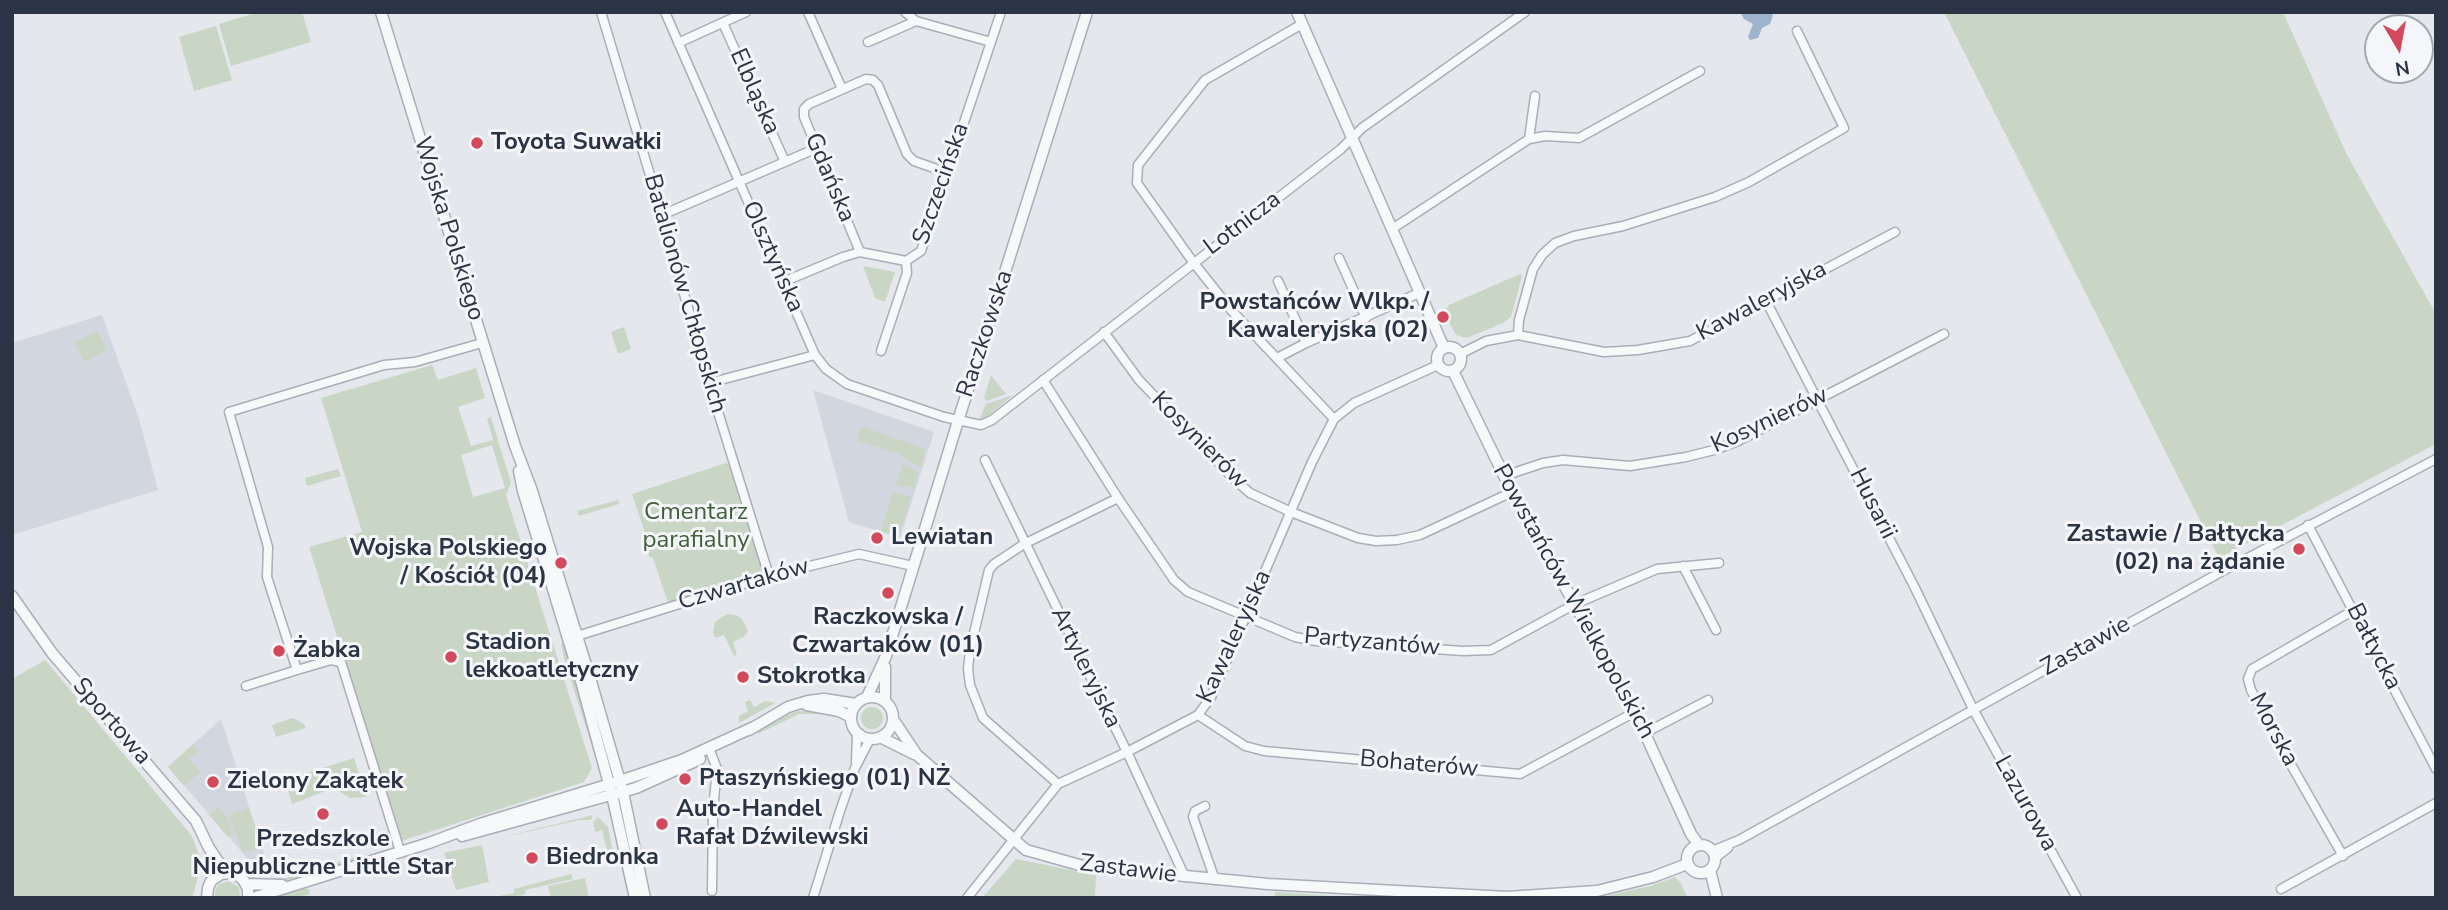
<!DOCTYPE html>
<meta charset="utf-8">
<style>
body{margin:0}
#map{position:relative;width:2448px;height:910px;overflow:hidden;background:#e4e7ec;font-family:"Nunito Sans",sans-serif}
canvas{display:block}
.frame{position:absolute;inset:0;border:14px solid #2b3445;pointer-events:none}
.north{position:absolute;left:2364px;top:14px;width:70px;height:70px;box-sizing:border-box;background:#f4f6f9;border:2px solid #a4a8b1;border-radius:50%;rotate:170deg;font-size:19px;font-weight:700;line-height:28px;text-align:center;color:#2b3445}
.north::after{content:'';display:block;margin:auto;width:24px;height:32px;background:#d1495b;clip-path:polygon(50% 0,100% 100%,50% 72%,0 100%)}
</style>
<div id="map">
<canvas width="2448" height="910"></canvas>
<div class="frame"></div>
<div class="north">N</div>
</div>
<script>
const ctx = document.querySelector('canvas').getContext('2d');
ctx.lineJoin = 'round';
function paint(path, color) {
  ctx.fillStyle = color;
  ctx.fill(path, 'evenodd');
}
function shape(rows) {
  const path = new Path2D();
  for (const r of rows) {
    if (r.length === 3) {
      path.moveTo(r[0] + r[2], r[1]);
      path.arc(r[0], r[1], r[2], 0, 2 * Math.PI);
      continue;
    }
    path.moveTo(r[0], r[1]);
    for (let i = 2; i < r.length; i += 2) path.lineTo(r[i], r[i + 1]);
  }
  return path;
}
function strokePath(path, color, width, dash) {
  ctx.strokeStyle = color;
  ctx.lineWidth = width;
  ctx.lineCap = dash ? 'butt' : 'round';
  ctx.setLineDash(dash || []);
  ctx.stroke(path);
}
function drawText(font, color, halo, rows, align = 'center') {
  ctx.font = font + ' "Nunito Sans",sans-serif';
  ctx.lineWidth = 6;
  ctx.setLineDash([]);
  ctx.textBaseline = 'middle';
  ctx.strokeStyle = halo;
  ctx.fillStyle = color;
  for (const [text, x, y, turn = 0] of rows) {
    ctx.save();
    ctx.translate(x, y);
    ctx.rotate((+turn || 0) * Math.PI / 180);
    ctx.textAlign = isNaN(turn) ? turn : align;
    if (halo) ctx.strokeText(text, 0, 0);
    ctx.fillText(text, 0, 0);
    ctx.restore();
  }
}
const built = shape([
 [102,315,139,419,158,490,12,535,12,343],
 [813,390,934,432,900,538,849,522],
 [221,719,267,863,264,872,254,866,168,767]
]);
const green = shape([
 [259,12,302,12,311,42,231,66,219,24],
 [1944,12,2283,12,2347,155,2436,314,2436,444,2219,558],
 [216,26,232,80,194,91,179,37],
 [863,266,895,272,885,302,875,298],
 [1520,274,1522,276,1511,317,1503,323,1467,338,1456,335,1444,312,1449,305],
 [624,327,631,349,618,354,611,332],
 [97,331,107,350,84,362,74,342],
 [432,365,438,380,476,368,485,398,458,407,471,446,493,440,487,418,491,417,511,483,506,495,592,768,584,782,401,841,309,547,362,532,321,398],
 [492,445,505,488,473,497,461,455],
 [991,375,1006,394,987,401,984,398],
 [1013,395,988,416,979,420,986,404],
 [861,426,926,449,920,468,898,454,857,441],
 [726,463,731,465,763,569,760,574,668,603,653,558,649,556,643,540,646,536,632,494],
 [903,464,919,473,914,488,896,485],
 [338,469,341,476,307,486,305,478],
 [893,493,911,496,899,536,881,531],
 [618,500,619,504,579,516,577,511],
 [727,614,736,615,742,619,748,631,744,637,733,642,737,654,734,656,724,635,715,638,713,632,715,622],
 [565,642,601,764,598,765,565,662,561,644],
 [45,660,192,836,202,863,192,898,12,898,12,679],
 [750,700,754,707,766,701,775,703,739,723,739,716,748,711,745,702],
 [872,718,11],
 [815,709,834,714,799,714,758,734,758,731,785,716,795,712],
 [293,718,304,724,306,728,276,737,272,725],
 [193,744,198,750,189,759,200,772,184,786,168,767],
 [354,758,366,797,350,798,338,791,328,790,292,804,285,780],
 [218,807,228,819,233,833,228,837,209,815],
 [249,808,262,847,243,853,229,815],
 [593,815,591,820,580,820,495,839],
 [598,817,608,827,616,865,611,866,602,830,595,832,593,822],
 [482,845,489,882,456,890,444,853],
 [365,854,360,859,301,877,287,880,279,880],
 [1016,859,1096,875,1095,898,982,898],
 [232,860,254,874,257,882,231,868,225,861],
 [571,874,573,879,525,890,526,894,513,898,489,898,514,893,514,889],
 [1675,877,1680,882,1688,898,1596,898,1651,886],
 [585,878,589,898,551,898,548,886],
 [229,881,239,887,240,898,215,898,215,892,218,885],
 [302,887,308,889,310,894,297,898,269,898],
 [1275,892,1347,897,1347,898,1275,898]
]);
const water = shape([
 [1740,12,1771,12,1773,15,1770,24,1762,28,1758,38,1750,40,1748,37,1753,24,1744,19]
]);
const minor = shape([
 [601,12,662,215,709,383,769,576],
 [665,12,815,355,826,369,847,384,944,417,981,425,992,420,1341,149,1362,128,1525,12],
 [808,12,842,89],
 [905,12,916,21,991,42],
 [723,23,785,162],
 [1302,24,1205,80,1138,165,1137,183,1193,262,1232,311,1334,419],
 [868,42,916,21],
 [678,43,746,12],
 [1529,139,1535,96],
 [662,215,817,148],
 [1392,229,1529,139,1545,136,1579,138,1700,71],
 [860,252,804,117,804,109,809,104,866,79,873,80,878,85,907,154,914,161,948,173],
 [1339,258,1366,318],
 [1278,281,1306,343],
 [783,282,843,257,860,252,906,261],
 [1766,301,1915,588,1973,709,2077,898],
 [1104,332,1139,380,1235,480,1250,493,1291,512,1358,538,1376,541,1397,540,1420,535,1512,492],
 [1518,335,1519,320,1533,269,1542,255,1555,243,1574,236,1623,226,1715,197,1749,182,1844,128,1797,31],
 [881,351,907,273,906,261,921,251,1001,12],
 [1460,354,1486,341,1518,335,1604,352,1638,350,1690,341,1895,232],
 [1277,358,1306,343,1419,293],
 [1043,380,1118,498,1174,580,1188,592,1295,637,1316,641,1463,651,1491,650,1575,604,1657,569,1719,563],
 [709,383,815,355],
 [985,460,1127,752,1185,877],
 [1504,476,1543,463,1563,460,1630,466,1686,457,1714,450,1738,441,1944,334],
 [2308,525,2436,769],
 [1683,566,1716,630],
 [577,636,769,576,859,554,913,566],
 [297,670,331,660,341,662,400,851],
 [246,686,297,670,267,577,268,547,229,412,384,365,415,362,482,343],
 [1198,715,1245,746,1264,751,1520,774,1635,712],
 [1645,733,1708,700],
 [709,748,717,769,713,810,712,891],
 [856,762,857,734],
 [1058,784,983,718,970,685,968,669,970,650,989,570,994,564,1024,544,1118,498],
 [1205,806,1195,811,1193,817,1215,880],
 [1712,851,1739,840,2221,572,2436,459],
 [2343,856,2290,763,2251,690,2248,679,2252,669,2354,610],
 [1715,858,1728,848],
 [2281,889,2436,803],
 [813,898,840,811,855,768,870,739],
 [967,898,1058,784,1127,752,1198,715,1211,697,1312,462,1334,419,1354,403,1438,365]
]);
const tertiary = shape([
 [381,12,515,446,531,488,590,678,623,792,645,898],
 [1297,12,1444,348],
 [1449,359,12],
 [1453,371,1512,492,1635,712,1691,834,1699,845],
 [519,471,523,491,581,681,612,795,635,898],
 [12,596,52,653,196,821,209,848,226,873],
 [872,718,21],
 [867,697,886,656,958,421,1087,12],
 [885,701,885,667],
 [807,705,839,711,851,717],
 [893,719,917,755,1026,850,1083,866,1268,884,1507,897,1597,891,1653,877,1687,864],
 [749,730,788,707,808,701,824,699,856,704],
 [880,737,914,754],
 [462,836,636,788,700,759],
 [1701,859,14],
 [1710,870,1717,898],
 [246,884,282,885],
 [207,898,208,888,211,881,221,874,230,873,239,876,244,881,248,889,248,898],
 [253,898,429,843,480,824,620,781,682,760,754,727]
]);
const markers = [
 [477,143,7,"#d1495b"],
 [1443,317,7,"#d1495b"],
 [877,538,7,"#d1495b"],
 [2299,549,7,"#d1495b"],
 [561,563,7,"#d1495b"],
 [888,593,7,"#d1495b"],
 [279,651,7,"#d1495b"],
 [451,657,7,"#d1495b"],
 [743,677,7,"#d1495b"],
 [685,779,7,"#d1495b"],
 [213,782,7,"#d1495b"],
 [323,814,7,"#d1495b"],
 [662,824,7,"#d1495b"],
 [532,858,7,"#d1495b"]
];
const streetNames = [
 ["Elbląska",754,92,66],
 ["Gdańska",829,178,67],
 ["Szczecińska",942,184,-71],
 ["Lotnicza",1243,224,-37],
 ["Wojska Polskiego",448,229,73],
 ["Olsztyńska",772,257,66],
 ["Batalionów Chłopskich",684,294,74],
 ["Kawaleryjska",1762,302,-28],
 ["Raczkowska",986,334,-72],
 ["Kosynierów",1770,421,-25],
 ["Kosynierów",1199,441,45],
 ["Husarii",1872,504,63],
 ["Czwartaków",744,585,-16],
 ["Powstańców Wielkopolskich",1573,602,61],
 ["Kawaleryjska",1235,637,-65],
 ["Partyzantów",1372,643,5],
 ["Zastawie",2086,647,-29],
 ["Bałtycka",2373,647,63],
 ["Artyleryjska",1085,668,64],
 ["Sportowa",111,722,49],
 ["Morska",2273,730,62],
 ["Bohaterów",1419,765,5],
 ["Lazurowa",2025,804,61],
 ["Zastawie",1128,870,7]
];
const poiNames = [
 ["Toyota Suwałki",491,143],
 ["Powstańców Wlkp. /",1429,303,"right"],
 ["Kawaleryjska (02)",1429,331,"right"],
 ["Zastawie / Bałtycka",2285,535,"right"],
 ["(02) na żądanie",2285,563,"right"],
 ["Lewiatan",891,538],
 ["Wojska Polskiego",547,549,"right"],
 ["/ Kościół (04)",547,577,"right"],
 ["Raczkowska /",888,618,"center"],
 ["Czwartaków (01)",888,646,"center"],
 ["Stadion",465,643],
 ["lekkoatletyczny",465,671],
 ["Żabka",293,651],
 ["Stokrotka",757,677],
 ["Ptaszyńskiego (01) NŻ",699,779],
 ["Zielony Zakątek",227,782],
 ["Auto-Handel",676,810],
 ["Rafał Dźwilewski",676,838],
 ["Przedszkole",323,840,"center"],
 ["Niepubliczne Little Star",323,868,"center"],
 ["Biedronka",546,858]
];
const parkNames = [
 ["Cmentarz",696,513],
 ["parafialny",696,541]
];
paint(built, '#d2d6de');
paint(green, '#c9d6c5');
paint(water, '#9fb4cc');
strokePath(minor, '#a9aeb7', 11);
strokePath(tertiary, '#a9aeb7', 13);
strokePath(minor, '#f7f8fa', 8);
strokePath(tertiary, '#f7f8fa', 10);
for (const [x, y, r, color] of markers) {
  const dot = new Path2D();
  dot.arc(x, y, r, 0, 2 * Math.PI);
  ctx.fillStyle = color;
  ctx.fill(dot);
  strokePath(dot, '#f4f6f9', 2.5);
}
drawText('24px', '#2b3445', '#f4f6f9', streetNames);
drawText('bold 24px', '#2b3445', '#f4f6f9', poiNames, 'left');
drawText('24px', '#3f6138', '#f4f6f9', parkNames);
</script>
